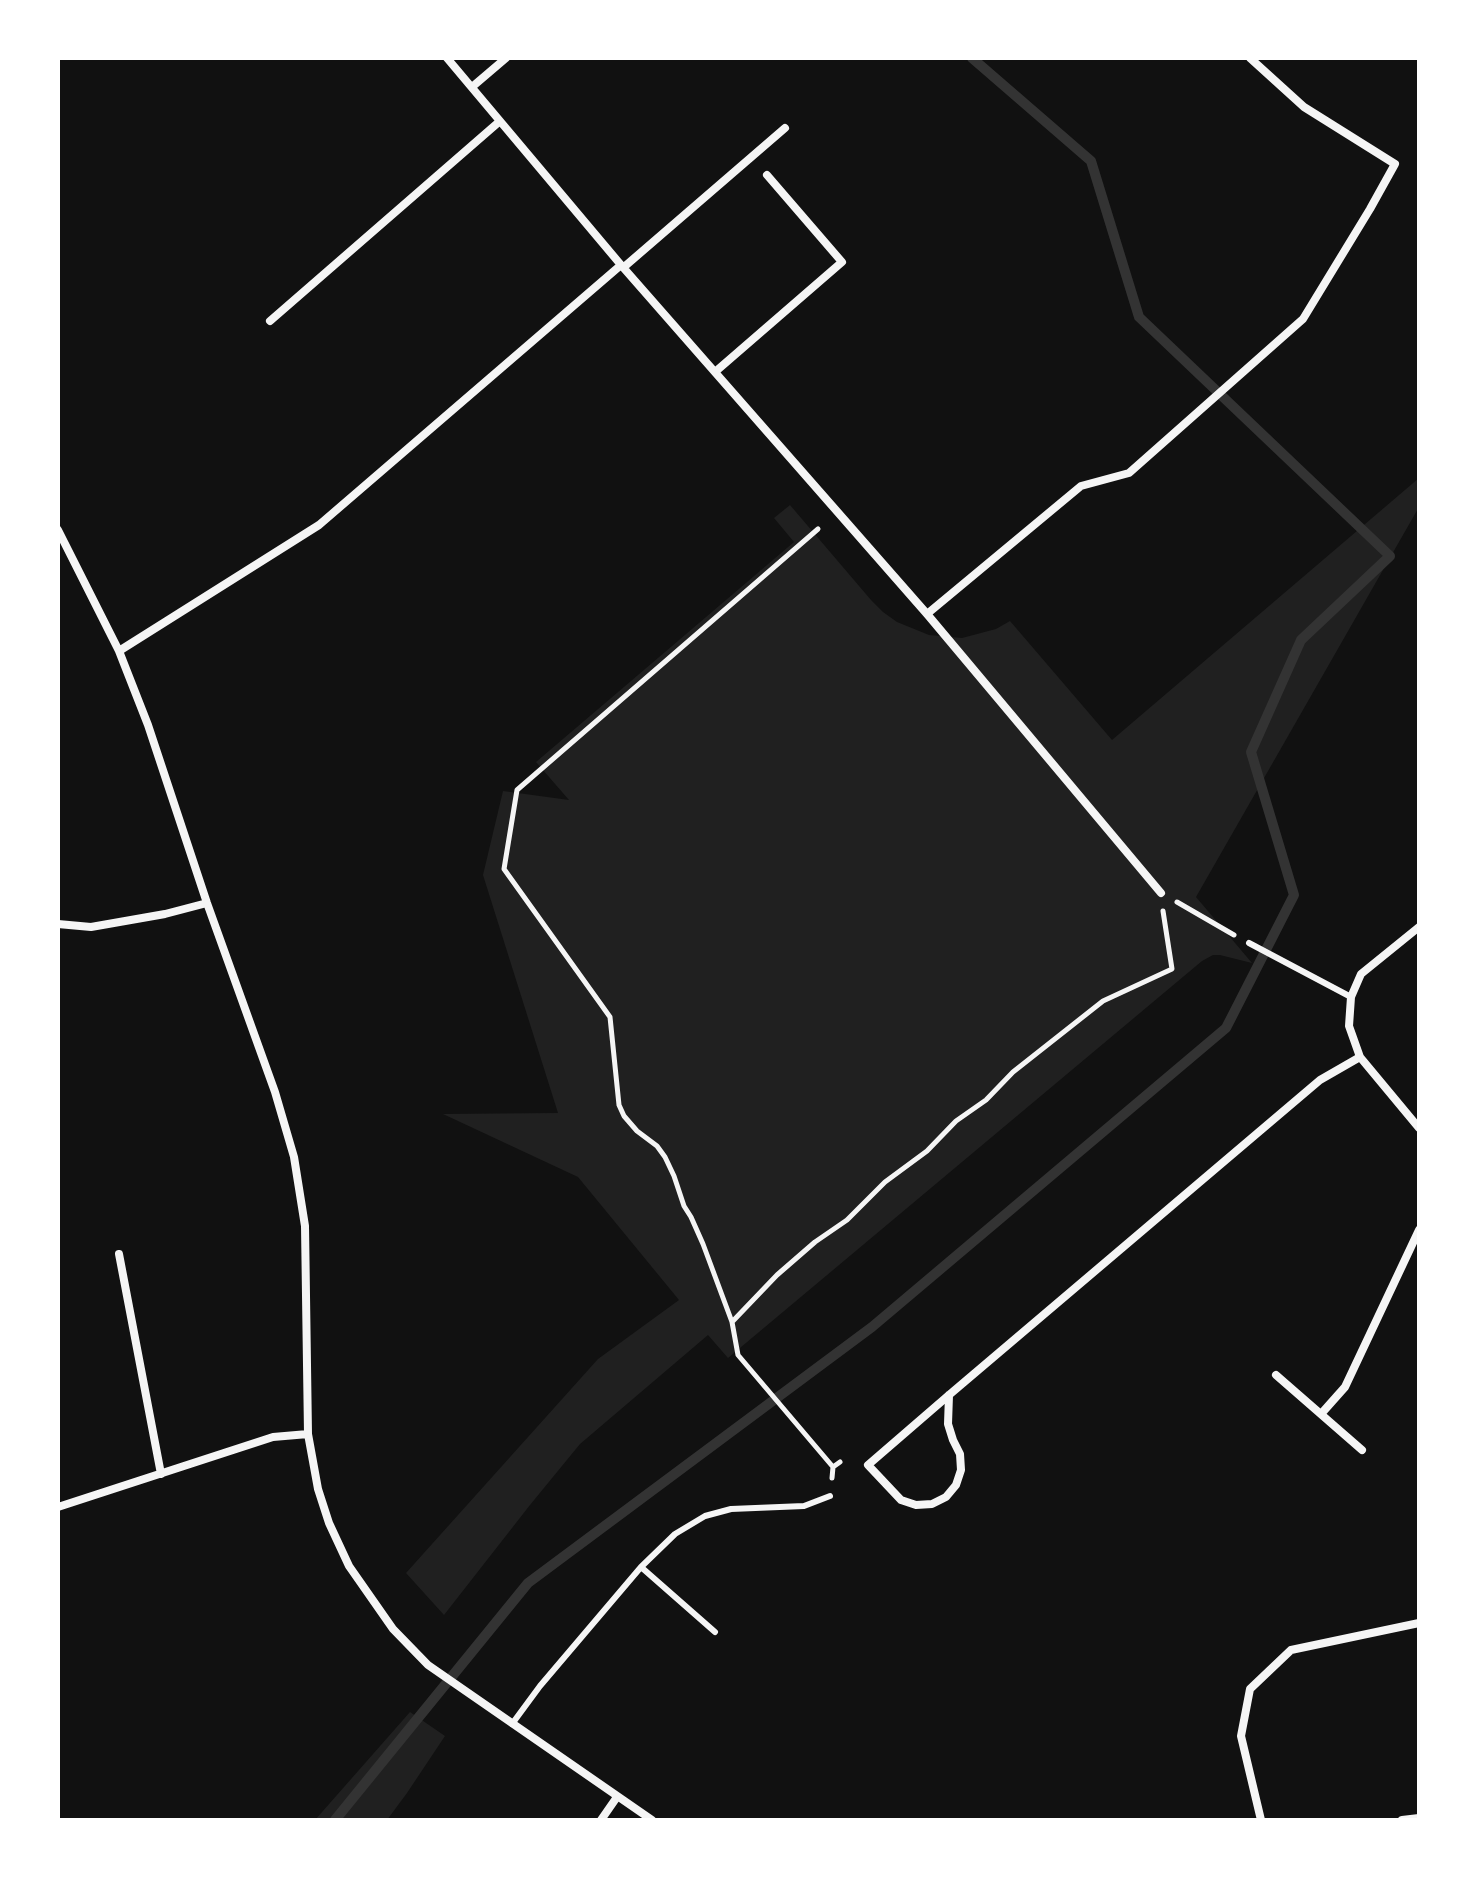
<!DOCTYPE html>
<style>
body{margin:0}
#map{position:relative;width:1477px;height:1878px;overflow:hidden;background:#111;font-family:Overpass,sans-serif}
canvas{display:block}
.frame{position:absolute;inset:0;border:60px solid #fff;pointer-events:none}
</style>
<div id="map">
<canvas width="1477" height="1878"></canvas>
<div class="frame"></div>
</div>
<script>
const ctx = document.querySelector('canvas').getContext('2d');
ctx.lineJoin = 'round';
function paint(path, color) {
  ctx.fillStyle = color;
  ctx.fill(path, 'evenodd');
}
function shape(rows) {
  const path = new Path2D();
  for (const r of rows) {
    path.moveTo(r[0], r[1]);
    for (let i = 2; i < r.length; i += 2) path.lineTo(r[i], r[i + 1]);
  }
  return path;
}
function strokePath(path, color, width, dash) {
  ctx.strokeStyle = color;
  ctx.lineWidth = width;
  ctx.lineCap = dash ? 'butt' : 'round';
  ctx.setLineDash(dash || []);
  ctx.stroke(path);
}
const green = shape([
 [1419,478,1419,507,1196,897,1252,963,1220,955,1213,955,1202,961,728,1358,708,1335,580,1444,530,1505,444,1615,406,1573,598,1359,679,1300,578,1177,443,1114,558,1113,483,875,503,791,569,800,536,762,794,542,774,518,790,505,871,600,883,612,897,622,929,635,962,638,996,629,1010,621,1112,740],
 [410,1712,445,1736,407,1793,387,1820,315,1820]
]);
const stream = shape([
 [335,1820,528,1583,872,1327,1226,1028,1294,895,1251,752,1301,640,1390,556,1139,317,1091,161,972,58]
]);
const path = shape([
 [818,529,517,790,504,869,610,1017,619,1105,624,1116,637,1131,657,1146,665,1157,674,1176,684,1206,691,1217,703,1244,732,1322,738,1355,833,1467],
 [1177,902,1234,935],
 [732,1322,777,1275,815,1242,847,1220,885,1182,927,1151,956,1121,986,1100,1013,1072,1103,1001,1172,969,1163,911],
 [832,1478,833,1467,840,1462]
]);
const service = shape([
 [1249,943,1351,997],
 [641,1567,715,1632],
 [512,1724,540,1686,641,1567,675,1534,705,1516,731,1509,804,1506,830,1496]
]);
const minor = shape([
 [447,58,621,265,927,614,1161,893],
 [472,87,506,58],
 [624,267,785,128],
 [270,321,500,121],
 [715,372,842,262,767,175],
 [58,530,119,651,148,725,207,903,275,1092,294,1157,305,1226,308,1434,318,1489,329,1523,349,1566,393,1629,428,1665,652,1820],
 [927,614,1081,486,1129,473,1303,319,1370,209,1395,164,1304,107,1250,58],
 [119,651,319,525,621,265],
 [58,924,91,927,165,914,207,903],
 [1360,1057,1419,1128],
 [119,1254,161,1474],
 [1276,1375,1362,1450],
 [949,1395,948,1424,953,1440,960,1454,961,1470,956,1485,946,1497,932,1504,916,1505,901,1500,868,1465,949,1395,1320,1080,1360,1057,1349,1026,1351,997,1361,974,1419,927],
 [1321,1414,1345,1387,1419,1230],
 [58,1507,273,1437,308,1434],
 [601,1820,617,1797],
 [1261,1820,1241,1736,1250,1689,1291,1650,1419,1623],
 [1402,1820,1419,1818]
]);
paint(green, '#202020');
strokePath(stream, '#333', 10);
strokePath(path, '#f5f5f5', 5);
strokePath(service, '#f5f5f5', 6);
strokePath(minor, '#f5f5f5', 8);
</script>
